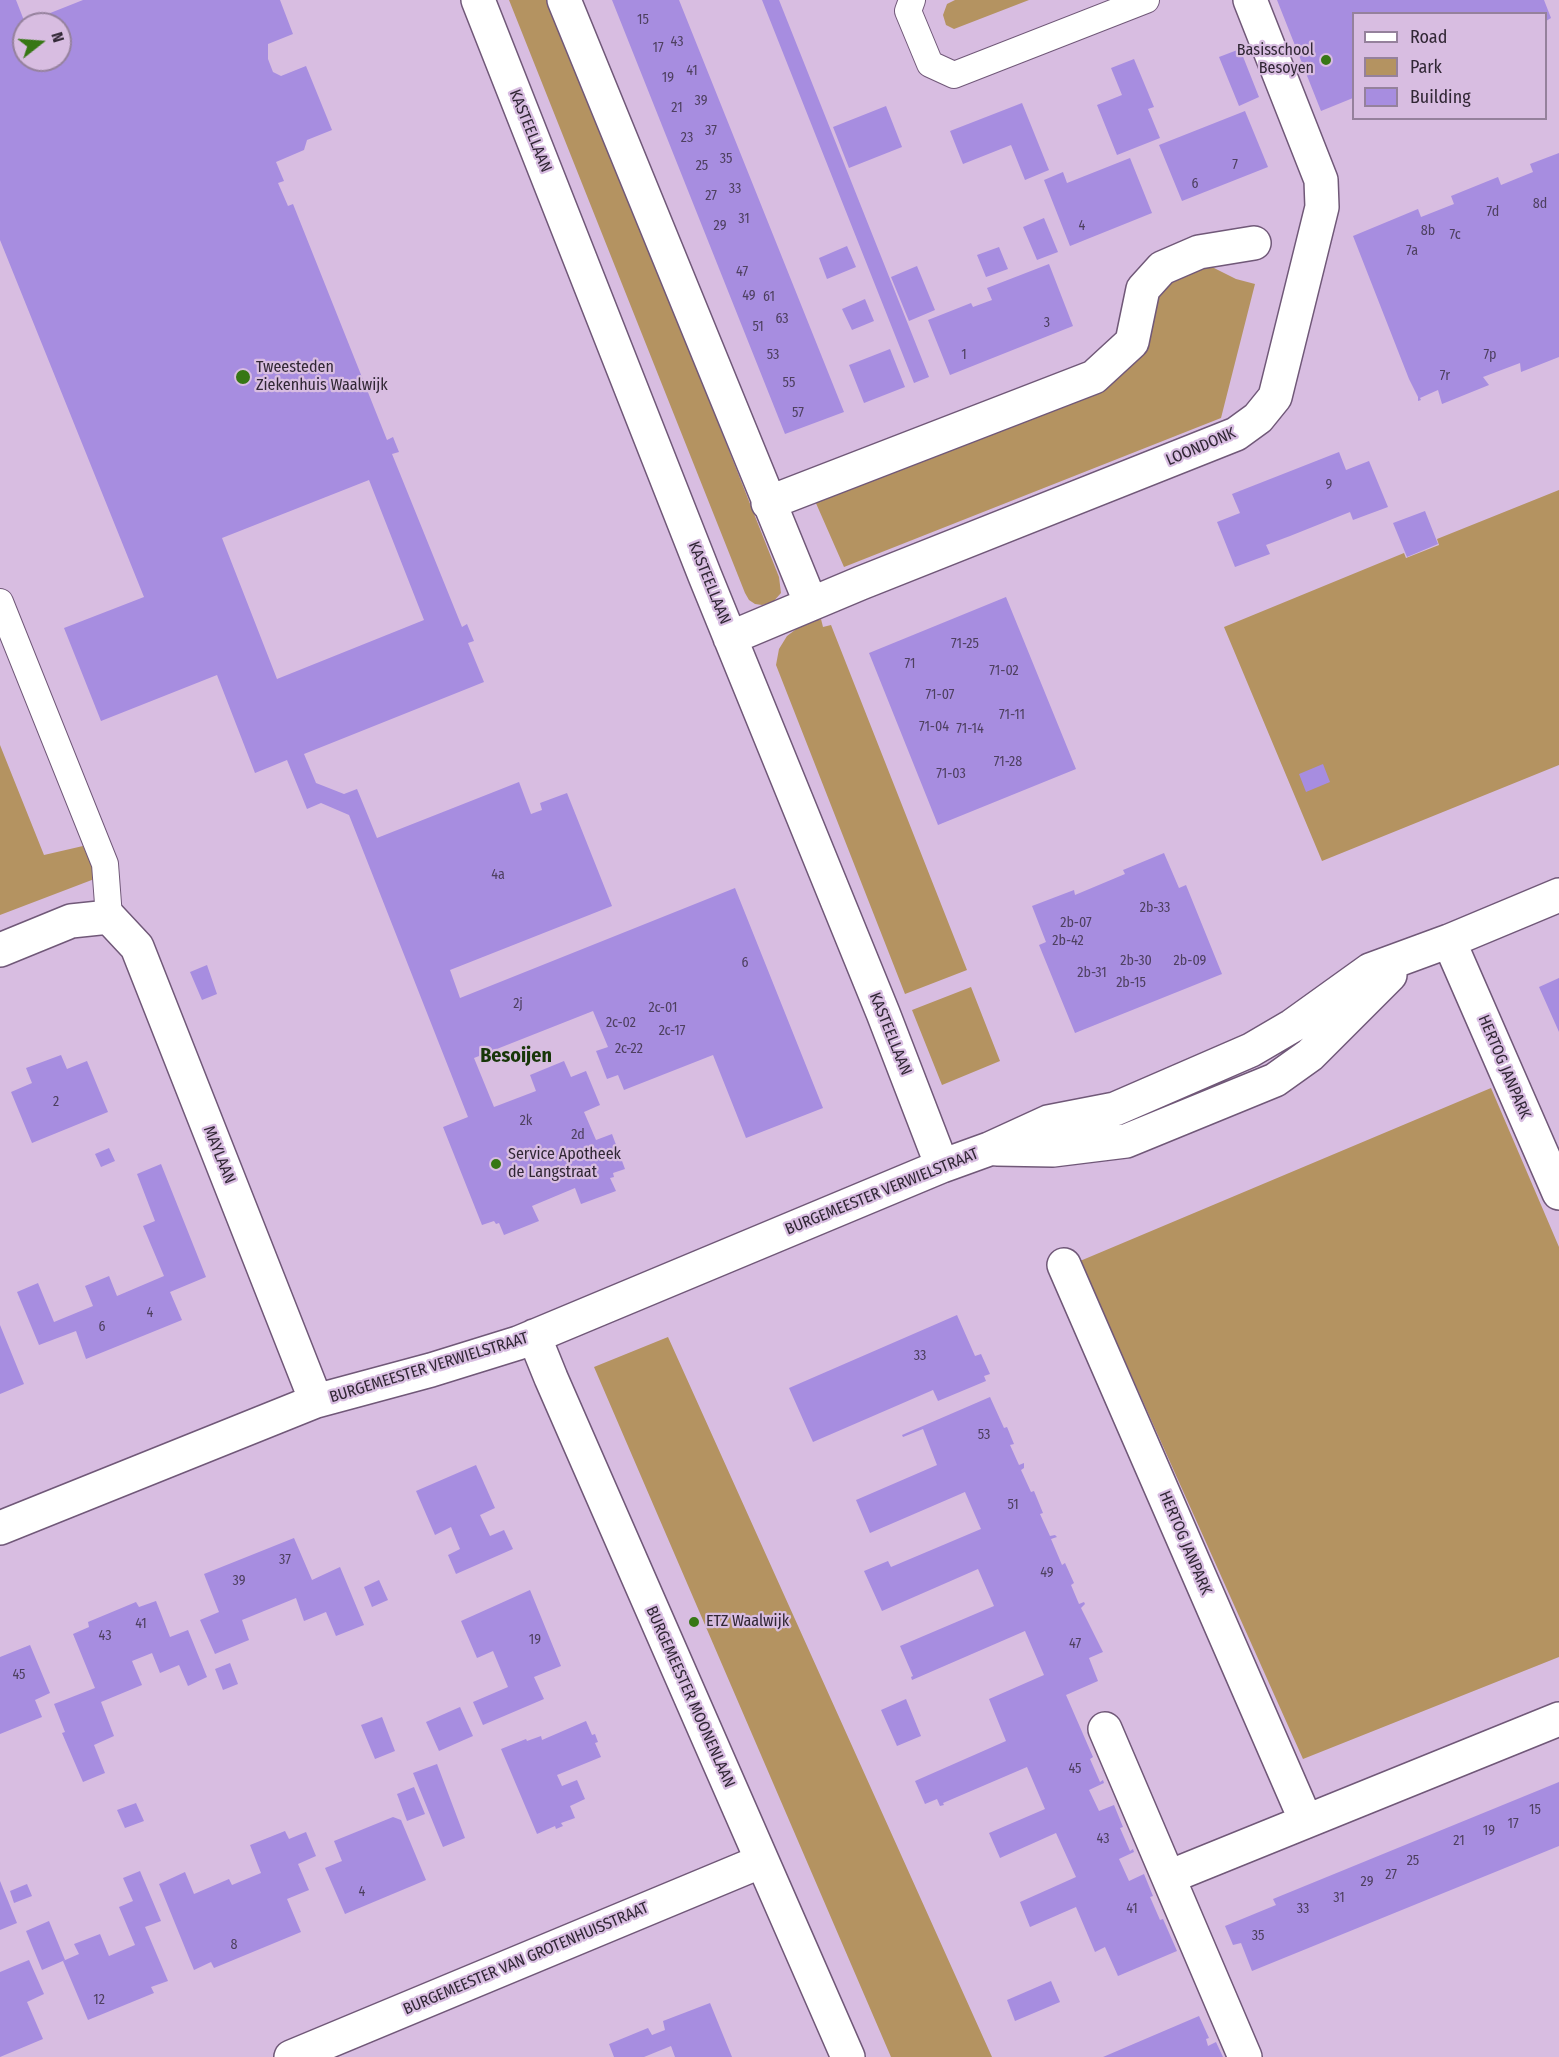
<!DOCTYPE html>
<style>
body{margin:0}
#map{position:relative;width:1559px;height:2057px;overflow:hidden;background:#d8bde1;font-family:"Fira Sans Condensed",sans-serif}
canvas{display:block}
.legend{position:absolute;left:1352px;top:12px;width:195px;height:108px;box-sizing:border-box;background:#d8bde1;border:2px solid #95819c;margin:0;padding:8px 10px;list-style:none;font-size:18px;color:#312735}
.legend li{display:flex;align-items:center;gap:12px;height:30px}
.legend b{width:30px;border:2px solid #95819c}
.north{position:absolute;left:12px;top:12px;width:60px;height:60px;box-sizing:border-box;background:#d8bde1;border:2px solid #95819c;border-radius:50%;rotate:73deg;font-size:16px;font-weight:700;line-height:24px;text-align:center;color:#312735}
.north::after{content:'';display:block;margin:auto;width:21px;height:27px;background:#377715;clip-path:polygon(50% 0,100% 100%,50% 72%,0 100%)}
</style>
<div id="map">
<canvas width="1559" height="2057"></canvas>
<ul class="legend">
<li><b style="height:8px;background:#fff"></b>Road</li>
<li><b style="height:16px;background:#b49361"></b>Park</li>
<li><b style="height:16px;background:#a78de0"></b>Building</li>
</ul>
<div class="north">N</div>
</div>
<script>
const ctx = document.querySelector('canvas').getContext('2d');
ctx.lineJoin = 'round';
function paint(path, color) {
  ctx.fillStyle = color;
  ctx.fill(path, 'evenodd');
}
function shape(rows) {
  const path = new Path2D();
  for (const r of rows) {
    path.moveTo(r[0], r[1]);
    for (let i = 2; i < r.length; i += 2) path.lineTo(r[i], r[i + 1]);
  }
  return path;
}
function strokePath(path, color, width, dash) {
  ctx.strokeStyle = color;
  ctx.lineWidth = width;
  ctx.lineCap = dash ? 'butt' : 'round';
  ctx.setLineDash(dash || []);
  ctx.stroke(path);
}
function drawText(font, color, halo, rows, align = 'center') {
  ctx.font = font + ' "Fira Sans Condensed",sans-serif';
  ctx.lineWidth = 4.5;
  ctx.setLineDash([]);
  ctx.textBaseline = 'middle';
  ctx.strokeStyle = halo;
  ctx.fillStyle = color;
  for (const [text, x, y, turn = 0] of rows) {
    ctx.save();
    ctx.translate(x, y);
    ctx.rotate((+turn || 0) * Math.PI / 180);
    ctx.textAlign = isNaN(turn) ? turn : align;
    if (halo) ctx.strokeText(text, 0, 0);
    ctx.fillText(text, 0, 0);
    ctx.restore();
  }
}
const green = shape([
 [509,0,551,0,779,577,781,593,773,602,762,605,755,604,749,600,745,593],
 [955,0,1029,0,954,29,946,25,943,15,947,4],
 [1208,265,1236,279,1255,284,1221,418,844,567,815,501,1097,386,1159,286],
 [1559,490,1559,765,1322,861,1224,627,1404,553,1406,558,1439,545,1437,539],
 [821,619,823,627,831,625,967,970,905,994,776,665,779,649,787,636,799,627],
 [0,745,44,855,83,846,97,878,0,915],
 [971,987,1000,1061,942,1085,912,1010],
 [1491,1088,1559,1247,1559,1657,1303,1759,1080,1261],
 [668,1337,992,2057,891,2057,594,1367]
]);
const building = shape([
 [0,0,16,0,25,23,83,0,280,0,293,34,268,44,268,59,273,72,281,76,306,66,332,130,307,140,304,150,276,162,284,181,278,183,288,206,293,204,387,440,393,437,399,452,392,454,462,627,467,624,474,641,468,643,484,682,304,754,316,783,344,794,357,789,377,838,519,782,531,814,542,810,540,803,567,793,612,906,450,970,460,998,735,888,823,1108,746,1138,713,1055,624,1090,618,1075,607,1079,596,1051,608,1047,593,1011,474,1058,494,1107,536,1091,530,1075,564,1061,571,1077,586,1071,600,1105,584,1112,596,1140,612,1134,625,1169,613,1173,614,1177,610,1178,616,1191,581,1204,575,1188,532,1206,539,1221,504,1235,499,1223,496,1224,494,1221,482,1225,443,1127,468,1117,349,815,321,803,307,809,287,760,255,773,217,675,101,721,64,628,144,597,0,240],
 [24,24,60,24,60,60,24,60],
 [369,480,424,620,277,679,222,538],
 [612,0,679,0,844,412,785,434],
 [762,0,779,0,929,377,914,383],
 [1277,0,1544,0,1551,18,1546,21,1546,14,1353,14,1353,98,1321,111],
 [1240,49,1259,97,1239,106,1219,57],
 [1134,59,1154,107,1148,109,1160,138,1117,155,1097,105,1122,95,1111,68],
 [1022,103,1049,170,1025,180,1011,145,963,164,950,131],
 [886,106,902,147,849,168,833,127],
 [1245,111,1268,167,1182,201,1159,145],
 [1559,153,1559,357,1521,372,1520,363,1483,377,1489,385,1442,404,1438,390,1420,398,1421,400,1418,401,1418,397,1409,379,1353,236,1418,209,1421,217,1454,204,1451,196,1498,177,1501,185,1533,172,1530,164],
 [1130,158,1152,213,1070,246,1044,180,1063,172,1067,183],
 [1044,218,1058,252,1037,260,1023,227],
 [847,246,856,267,827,279,819,258],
 [999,247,1008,269,986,277,977,255],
 [1049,264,1073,326,950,375,928,320,971,303,973,307,992,300,987,288],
 [917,266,935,310,909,321,891,277],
 [865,299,874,321,852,330,842,309],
 [890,349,905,387,864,403,849,365],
 [1339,452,1346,470,1369,461,1388,507,1353,520,1350,512,1290,536,1266,545,1270,554,1235,567,1217,522,1240,513,1232,494],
 [1425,511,1438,544,1407,557,1393,523],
 [1006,597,1076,769,938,825,869,653],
 [1323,764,1330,782,1306,792,1299,774],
 [1164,853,1179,888,1186,885,1222,974,1075,1033,1039,945,1046,942,1032,906,1074,890,1075,895,1125,874,1123,870],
 [207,965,217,994,202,1000,190,972],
 [1559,978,1559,1032,1539,987],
 [61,1055,67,1069,87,1061,108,1112,32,1143,11,1092,32,1083,26,1068],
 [109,1148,115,1161,101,1167,95,1154],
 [161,1164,206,1277,170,1292,182,1320,86,1359,76,1331,39,1345,17,1292,38,1283,54,1322,93,1306,85,1286,109,1276,117,1296,164,1276,143,1226,155,1221,137,1174],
 [957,1315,975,1356,981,1354,990,1374,984,1376,986,1381,938,1401,933,1390,813,1442,789,1388],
 [0,1325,24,1384,0,1394],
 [990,1397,1004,1428,1007,1427,1014,1444,1010,1445,1019,1465,1024,1463,1024,1468,1021,1470,1031,1492,1034,1491,1043,1513,1040,1514,1050,1536,1055,1535,1057,1537,1051,1539,1062,1565,1065,1563,1074,1583,1071,1585,1079,1604,1084,1602,1085,1604,1081,1608,1103,1652,1089,1658,1098,1681,1066,1695,1093,1757,1090,1759,1100,1782,1103,1780,1104,1783,1089,1790,1099,1811,1114,1805,1123,1827,1120,1828,1130,1851,1133,1849,1134,1852,1119,1859,1129,1881,1144,1874,1153,1896,1150,1897,1160,1920,1163,1919,1177,1951,1118,1976,1105,1947,1095,1952,1076,1907,1030,1927,1020,1902,1076,1877,1056,1833,1000,1858,989,1833,1045,1809,1027,1767,943,1803,944,1805,940,1806,937,1799,925,1804,915,1781,1006,1741,989,1699,1044,1675,1025,1631,912,1680,911,1677,913,1676,900,1646,994,1606,978,1569,882,1611,864,1571,888,1561,891,1567,981,1529,965,1492,870,1533,856,1500,937,1465,923,1429,903,1437,902,1435],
 [476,1465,495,1508,480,1515,490,1536,504,1530,513,1549,456,1574,448,1555,460,1549,451,1527,435,1535,416,1491],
 [294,1538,312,1580,340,1567,364,1625,336,1636,326,1612,304,1621,296,1598,242,1620,249,1640,215,1654,200,1620,219,1612,204,1574],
 [379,1580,388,1600,372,1607,364,1587],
 [530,1590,561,1666,534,1677,544,1699,483,1725,473,1702,508,1687,493,1651,477,1658,461,1621],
 [156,1601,170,1637,188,1630,207,1677,188,1686,179,1665,160,1673,152,1653,132,1661,142,1685,101,1702,114,1736,94,1745,105,1773,83,1782,62,1733,65,1732,54,1704,95,1688,73,1634,89,1627,88,1622,136,1602,139,1607],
 [30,1645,50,1693,35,1700,42,1717,0,1734,0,1657],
 [230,1663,238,1684,223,1690,215,1669],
 [906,1699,921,1736,897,1746,881,1710],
 [460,1707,473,1736,439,1751,426,1722],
 [382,1717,395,1751,375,1759,361,1725],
 [586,1721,592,1735,595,1734,598,1742,595,1743,601,1757,557,1775,562,1786,577,1780,585,1799,570,1806,575,1818,561,1823,563,1826,556,1829,555,1826,537,1834,501,1749,526,1739,527,1741,541,1736,542,1740],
 [437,1764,465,1838,443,1847,413,1773],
 [1559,1782,1559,1846,1252,1971,1241,1943,1233,1945,1225,1926,1276,1905,1273,1899],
 [414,1787,425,1814,407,1821,397,1794],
 [136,1803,144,1821,125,1828,117,1810],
 [393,1817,401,1820,426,1880,345,1914,325,1868,342,1861,334,1841],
 [285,1831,289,1839,306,1832,316,1856,298,1864,309,1890,287,1899,301,1932,214,1968,211,1962,194,1970,159,1884,185,1872,194,1894,229,1879,232,1885,261,1873,250,1845],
 [140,1871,161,1921,145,1927,168,1981,151,1987,154,1993,88,2020,63,1961,79,1954,74,1944,100,1934,109,1956,135,1945,119,1907,133,1901,123,1878],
 [0,1881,17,1923,0,1930],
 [27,1884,32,1896,14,1903,10,1891],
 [49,1921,65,1960,42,1970,26,1931],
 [29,1960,44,1994,27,2002,43,2039,0,2057,0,1972],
 [1051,1981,1060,2002,1015,2021,1007,2000],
 [710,2003,732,2057,675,2057,671,2046,644,2057,614,2057,609,2044,648,2028,652,2035,665,2030,663,2021],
 [1199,2016,1209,2038,1206,2039,1208,2046,1216,2042,1223,2057,1103,2057]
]);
const lane = shape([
 [912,0,908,11,930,64,954,75,1146,0],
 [0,602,105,864,109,917]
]);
const street = shape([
 [478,0,705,576,883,1013,942,1166],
 [564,0,811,604],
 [768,503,1094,377,1132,342,1143,289,1162,268,1199,252,1254,243],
 [730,638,861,583,1236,434,1258,418,1275,397,1322,207,1321,180,1250,0],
 [1449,941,1559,1193],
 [0,950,71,921,109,917,137,947,316,1401],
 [997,1149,1053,1150,1126,1141,1275,1080,1310,1055,1390,975],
 [1064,1265,1306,1821],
 [534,1336,551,1378,848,2057],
 [0,1528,316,1401,431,1370,518,1343,942,1166,989,1149,1048,1122,1115,1109,1251,1050,1292,1026,1370,970,1449,941,1559,895],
 [1105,1729,1245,2057],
 [1169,1877,1559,1719],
 [291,2057,762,1861]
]);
const markers = [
 [1326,60,6,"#377715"],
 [243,377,8,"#377715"],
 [496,1164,6,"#377715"],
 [694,1622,6,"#377715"]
];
const numberNames = [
 ["15",643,20],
 ["43",677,42],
 ["17",658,48],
 ["41",692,71],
 ["19",668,78],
 ["39",701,101],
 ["21",677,108],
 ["37",711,131],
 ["23",687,138],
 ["35",726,159],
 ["7",1235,165],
 ["25",702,166],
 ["6",1195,184],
 ["33",735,189],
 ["27",711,196],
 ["8d",1540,204],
 ["7d",1493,212],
 ["31",744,219],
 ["29",720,226],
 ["4",1082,226],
 ["8b",1428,231],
 ["7c",1455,235],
 ["7a",1412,251],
 ["47",742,272],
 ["49",749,296],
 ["61",769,297],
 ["63",782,319],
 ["3",1047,323],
 ["51",758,327],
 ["53",773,355],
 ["1",964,355],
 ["7p",1490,355],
 ["7r",1445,376],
 ["55",789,383],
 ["57",798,413],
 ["9",1329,485],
 ["71-25",965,644],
 ["71",910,664],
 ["71-02",1004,671],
 ["71-07",940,695],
 ["71-11",1012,715],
 ["71-04",934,727],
 ["71-14",970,729],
 ["71-28",1008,762],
 ["71-03",951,774],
 ["4a",498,875],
 ["2b-33",1155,908],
 ["2b-07",1076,923],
 ["2b-42",1068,941],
 ["2b-30",1136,961],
 ["2b-09",1190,961],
 ["6",745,963],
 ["2b-31",1092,973],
 ["2b-15",1131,983],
 ["2j",518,1004],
 ["2c-01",663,1008],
 ["2c-02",621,1023],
 ["2c-17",672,1031],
 ["2c-22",629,1049],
 ["2",56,1102],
 ["2k",526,1121],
 ["2d",578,1135],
 ["4",150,1313],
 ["6",102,1327],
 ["33",920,1356],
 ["53",984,1435],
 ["51",1013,1505],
 ["37",285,1560],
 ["49",1047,1573],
 ["39",239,1581],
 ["41",141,1624],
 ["43",105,1636],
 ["19",535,1640],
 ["47",1075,1644],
 ["45",19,1675],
 ["45",1075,1769],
 ["15",1535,1810],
 ["17",1513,1824],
 ["19",1489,1831],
 ["43",1103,1839],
 ["21",1459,1841],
 ["25",1413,1861],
 ["27",1391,1875],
 ["29",1367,1882],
 ["4",362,1892],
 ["31",1339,1898],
 ["41",1132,1909],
 ["33",1303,1909],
 ["35",1258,1936],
 ["8",234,1945],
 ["12",99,2000]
];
const poiNames = [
 ["Basisschool",1314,51,"right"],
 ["Besoyen",1314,69,"right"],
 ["Tweesteden",256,368],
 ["Ziekenhuis Waalwijk",256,386],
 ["Service Apotheek",508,1155],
 ["de Langstraat",508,1173],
 ["ETZ Waalwijk",706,1622]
];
const streetNames = [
 ["KASTEELLAAN",530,131,68],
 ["LOONDONK",1201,447,-23],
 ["KASTEELLAAN",709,583,68],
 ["KASTEELLAAN",890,1034,68],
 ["HERTOG JANPARK",1504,1067,67],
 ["MAYLAAN",219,1155,68],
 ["BURGEMEESTER VERWIELSTRAAT",882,1192,-22],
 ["BURGEMEESTER VERWIELSTRAAT",429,1368,-17],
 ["HERTOG JANPARK",1185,1543,67],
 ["BURGEMEESTER MOONENLAAN",690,1697,66],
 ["BURGEMEESTER VAN GROTENHUISSTRAAT",526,1959,-23]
];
const quarterNames = [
 ["Besoijen",516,1056]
];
paint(green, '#b49361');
paint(building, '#a78de0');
strokePath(lane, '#705878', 28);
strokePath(street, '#705878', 36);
strokePath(lane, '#fff', 26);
strokePath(street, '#fff', 33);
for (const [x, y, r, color] of markers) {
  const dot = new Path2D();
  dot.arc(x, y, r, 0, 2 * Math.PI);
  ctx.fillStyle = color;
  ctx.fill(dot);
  strokePath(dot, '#d8bde1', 2);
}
drawText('14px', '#4e4060', null, numberNames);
drawText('16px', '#312735', '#d8bde1', poiNames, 'left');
drawText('16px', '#312735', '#d8bde1', streetNames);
drawText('bold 20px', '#183709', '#d8bde1', quarterNames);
</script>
